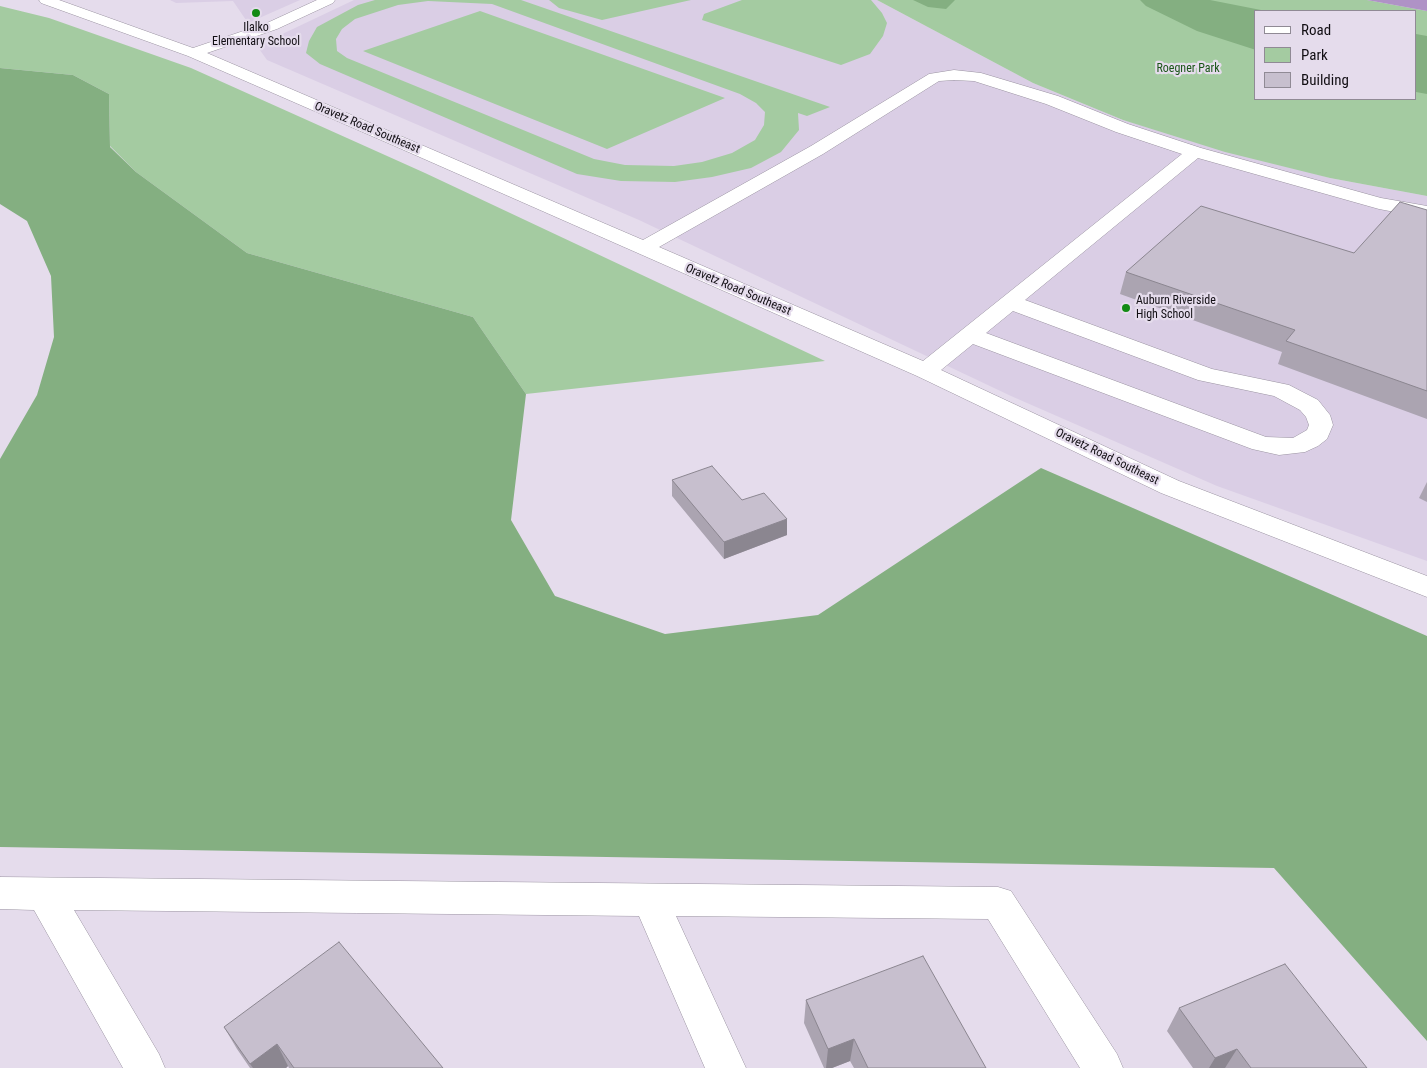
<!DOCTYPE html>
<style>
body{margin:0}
#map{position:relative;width:1427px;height:1068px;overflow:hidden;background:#e5dcec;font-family:"Roboto Condensed",sans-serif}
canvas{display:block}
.legend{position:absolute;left:1254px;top:10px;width:162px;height:90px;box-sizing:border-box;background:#e5dcec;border:1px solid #908a95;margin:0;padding:6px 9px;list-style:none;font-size:15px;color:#110e13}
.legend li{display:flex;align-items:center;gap:10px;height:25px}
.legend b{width:25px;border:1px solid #908a95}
</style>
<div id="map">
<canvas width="1427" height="1068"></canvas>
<ul class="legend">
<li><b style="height:6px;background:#fff"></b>Road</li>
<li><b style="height:14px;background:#a4cba1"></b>Park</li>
<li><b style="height:14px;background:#c7bfce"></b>Building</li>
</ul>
</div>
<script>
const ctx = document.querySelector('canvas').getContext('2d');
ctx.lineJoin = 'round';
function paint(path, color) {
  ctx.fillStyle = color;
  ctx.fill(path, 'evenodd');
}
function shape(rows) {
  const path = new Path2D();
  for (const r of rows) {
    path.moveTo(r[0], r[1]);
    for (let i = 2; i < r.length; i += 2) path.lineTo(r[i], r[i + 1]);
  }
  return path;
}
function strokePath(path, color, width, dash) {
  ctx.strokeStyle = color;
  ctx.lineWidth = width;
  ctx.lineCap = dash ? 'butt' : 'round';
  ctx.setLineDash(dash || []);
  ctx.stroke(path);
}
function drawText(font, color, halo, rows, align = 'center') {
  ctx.font = font + ' "Roboto Condensed",sans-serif';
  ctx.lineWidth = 4.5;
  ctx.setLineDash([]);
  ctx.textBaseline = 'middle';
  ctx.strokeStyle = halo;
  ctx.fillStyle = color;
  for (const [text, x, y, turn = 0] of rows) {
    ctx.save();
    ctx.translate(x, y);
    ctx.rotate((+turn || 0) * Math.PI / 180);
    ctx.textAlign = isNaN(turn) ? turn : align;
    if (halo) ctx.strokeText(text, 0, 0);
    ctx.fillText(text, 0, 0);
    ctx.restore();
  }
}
const built = shape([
 [170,0,300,0,248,23,233,1,176,3],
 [354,0,877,0,1033,83,1123,120,1330,178,1427,196,1427,561,1217,486,1011,396,639,220,267,60,257,46]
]);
const green = shape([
 [375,0,521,0,830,107,807,116,798,113,799,130,781,152,751,168,712,177,675,182,621,181,577,174,320,64,306,53,309,41,317,27,358,5],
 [428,1,492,4,740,94,756,103,765,112,764,125,755,140,732,153,702,162,674,166,625,165,594,159,347,58,337,51,336,39,342,29,355,19,398,5],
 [549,0,691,0,602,20,559,8],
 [742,0,871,0,882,13,887,23,883,36,870,54,841,65,702,20,704,14],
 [877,0,1367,0,1427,11,1427,196,1330,178,1225,152,1123,120,1033,83],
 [1256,11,1416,11,1416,99,1256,99],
 [0,6,49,18,191,68,425,173,825,361,526,394,473,317,247,253,136,172,110,146,109,94,73,75,0,68],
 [480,11,725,98,607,149,363,51]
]);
const forest = shape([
 [913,0,955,0,946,9,928,7],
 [1140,0,1210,0,1266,11,1256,11,1256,50,1197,31,1146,6],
 [1416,34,1427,36,1427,94,1416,92],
 [0,68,73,75,109,94,110,147,136,172,247,253,473,317,526,394,511,520,555,596,665,634,818,615,1041,468,1427,636,1427,1041,1274,868,0,847,0,459,37,395,54,337,51,276,27,221,0,204]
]);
const water = shape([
 [1367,0,1427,0,1427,11]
]);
const minor = shape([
 [39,0,59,0,193,48,267,23,317,0,335,0,333,3,277,29,207,53,643,240,811,146,929,74,954,70,981,73,1058,96,1128,124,1201,148,1381,198,1427,206,1427,218,1379,209,1198,158,1025,300,1212,369,1289,385,1318,400,1330,415,1333,425,1327,439,1318,446,1305,452,1279,455,1252,449,973,344,941,370,1179,481,1427,576,1427,597,1161,493,917,376,397,147,188,56,41,3,39,0],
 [954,80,974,81,1046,104,1116,132,1182,154,923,361,659,247,823,154,939,81,954,80],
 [1013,311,1198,380,1274,396,1300,410,1306,417,1309,425,1307,430,1293,438,1266,437,986,333,1013,311],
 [0,877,998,887,1011,891,1117,1054,1123,1068,1080,1068,988,919,676,916,746,1068,705,1068,639,916,74,910,159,1054,165,1068,123,1068,34,910,0,909,0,877]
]);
const wall = shape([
 [1427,210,1427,419,1278,364,1282,352,1120,294,1126,272,1354,253],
 [672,480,742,500,787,519,787,535,724,559,672,496],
 [1427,482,1427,502,1419,498],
 [806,1000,986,1068,854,1068,850,1061,832,1068,824,1068,804,1023],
 [1179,1008,1367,1068,1193,1068,1167,1031],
 [224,1027,443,1068,289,1068,288,1066,286,1068,250,1068,237,1049]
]);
const shadedWall = shape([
 [787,519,787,535,724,559,724,542],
 [854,1039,850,1061,832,1068,826,1068,828,1049],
 [277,1044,288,1066,286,1068,253,1068,250,1064],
 [1237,1049,1225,1068,1209,1068,1215,1058]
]);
const building = shape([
 [1400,202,1427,210,1427,391,1286,341,1295,330,1126,272,1201,206,1354,253,1400,202],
 [712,466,742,500,764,493,787,519,724,542,672,480,712,466],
 [339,942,443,1068,294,1068,277,1044,250,1064,224,1027,339,942],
 [923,956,986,1068,868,1068,854,1039,828,1049,806,1000,923,956],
 [1285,964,1367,1068,1251,1068,1237,1049,1215,1058,1179,1008,1285,964]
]);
const markers = [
 [256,13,5,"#128b14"],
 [1126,308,5,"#128b14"]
];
const farPoinames = [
 ["Ilalko",256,28],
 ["Elementary School",256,42],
 ["Auburn Riverside",1136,301,"left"],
 ["High School",1136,315,"left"]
];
const farParknames = [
 ["Roegner Park",1188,69]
];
const farStreetnames = [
 ["Oravetz Road Southeast",367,128,23],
 ["Oravetz Road Southeast",738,290,23],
 ["Oravetz Road Southeast",1107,457,26]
];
paint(built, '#dacee5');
paint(green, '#a4cba1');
paint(forest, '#84af81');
paint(water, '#af92c6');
strokePath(minor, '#9b94a2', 1);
paint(minor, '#fff');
paint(wall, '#aba4b1');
paint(shadedWall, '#8b8690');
paint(building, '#c7bfce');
strokePath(building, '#8b8690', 1);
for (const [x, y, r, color] of markers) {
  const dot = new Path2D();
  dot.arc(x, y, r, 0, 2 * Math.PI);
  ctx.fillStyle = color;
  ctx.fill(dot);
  strokePath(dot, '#e5dcec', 2);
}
drawText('12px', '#110e13', '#e5dcec', farPoinames);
drawText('12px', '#1a5518', '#e5dcec', farParknames);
drawText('12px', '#110e13', '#e5dcec', farStreetnames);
</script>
